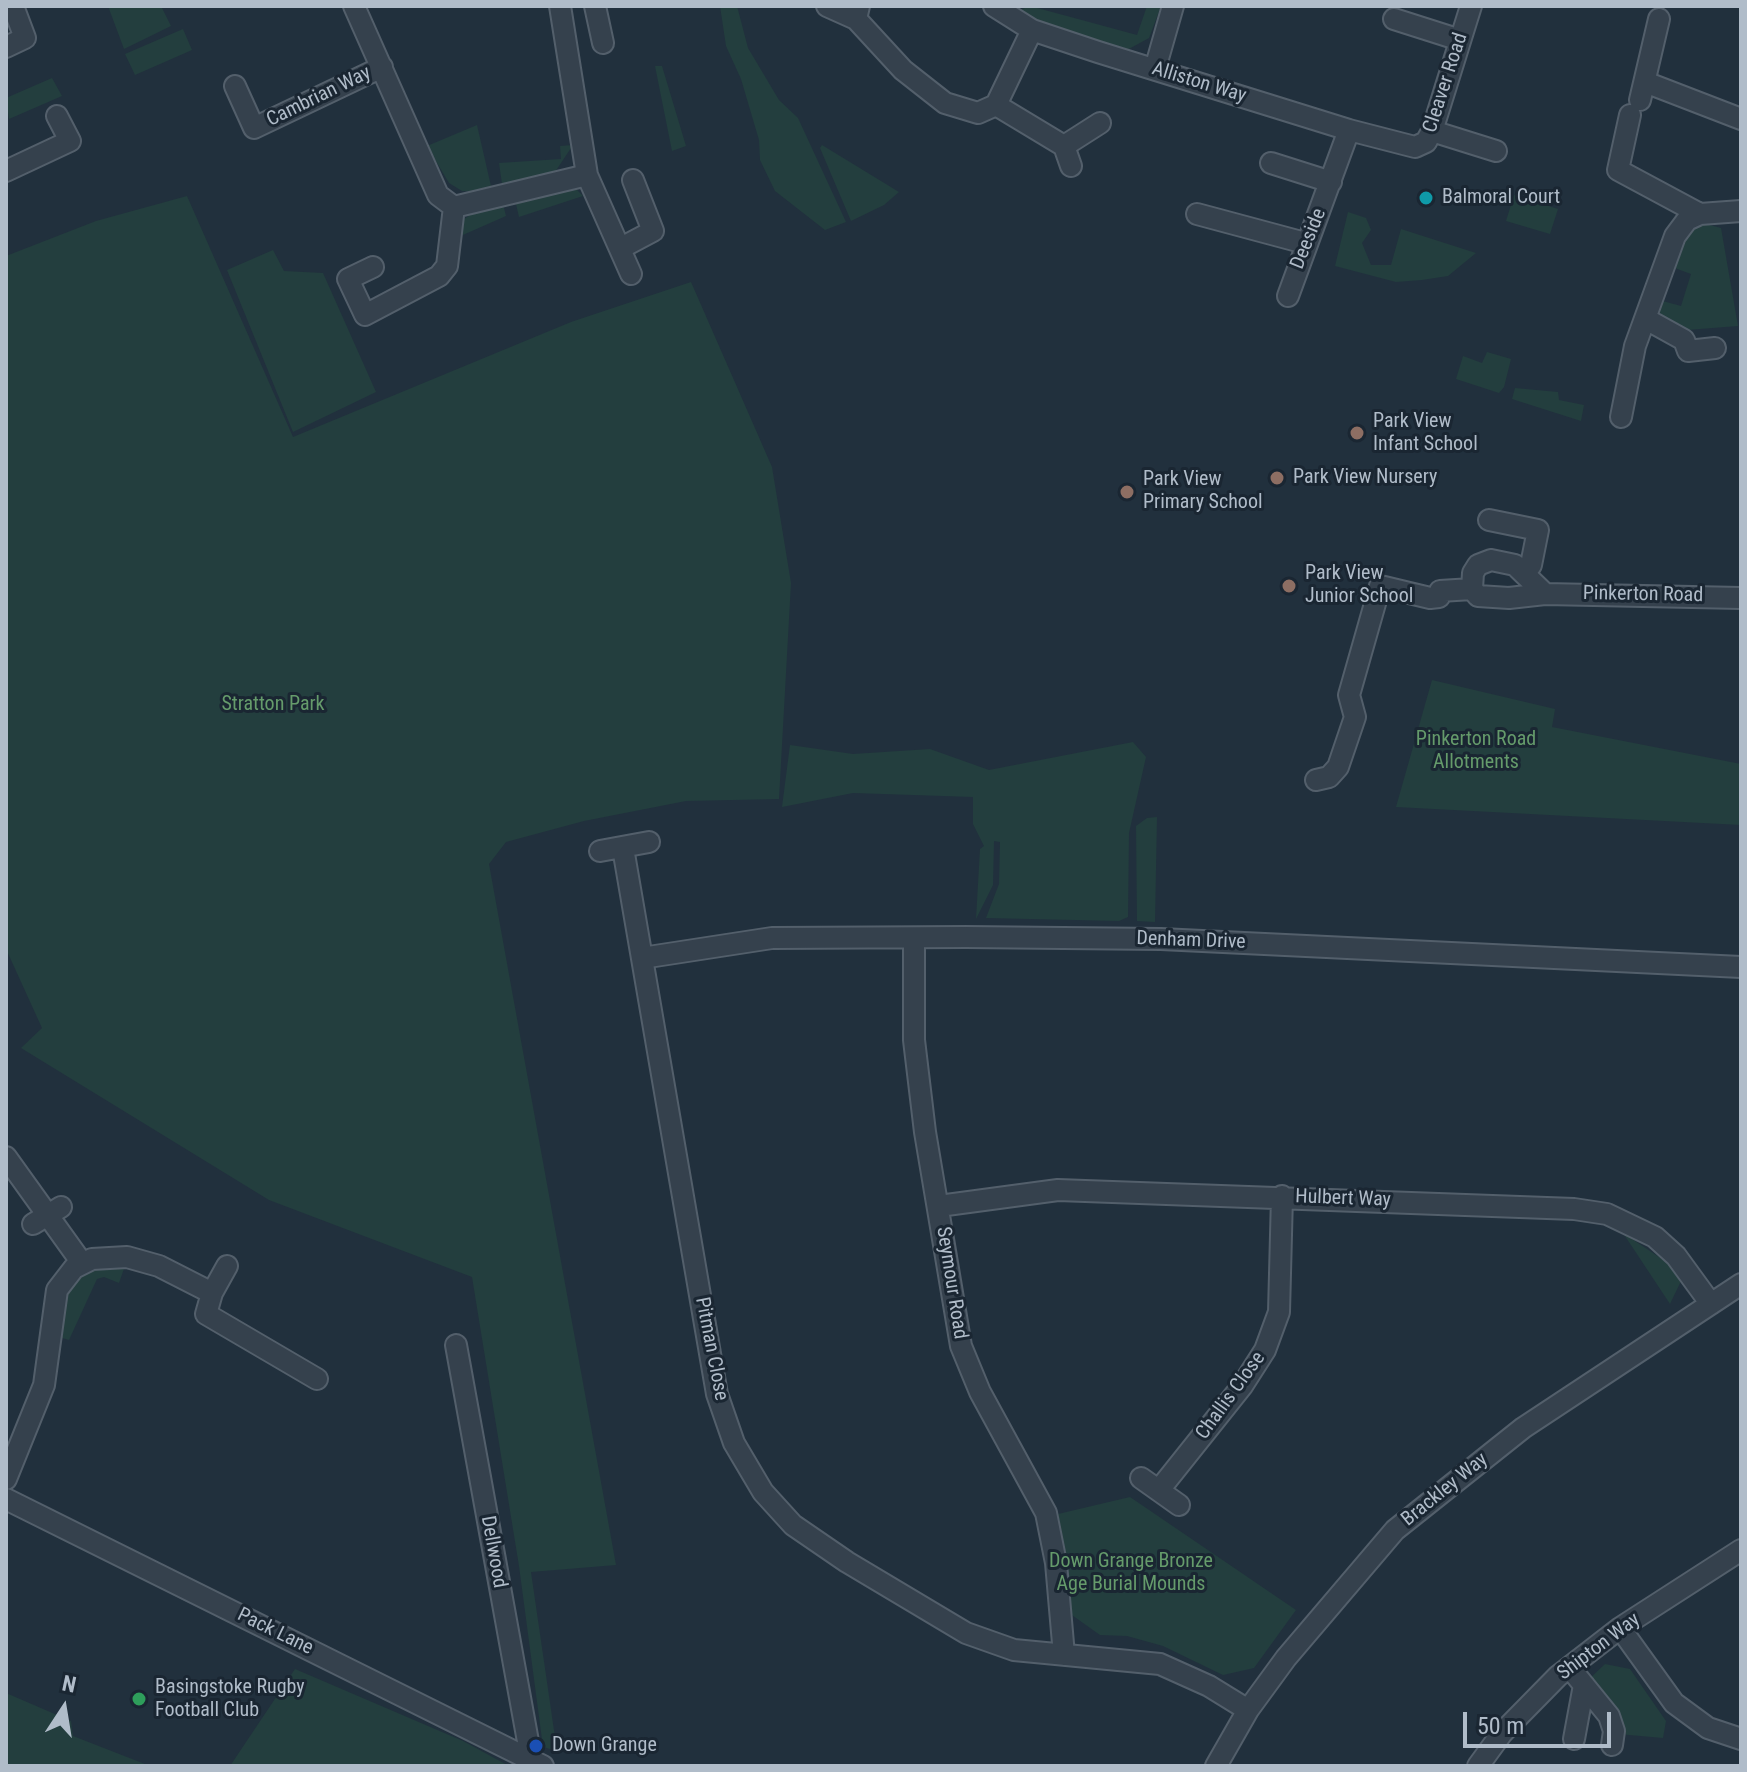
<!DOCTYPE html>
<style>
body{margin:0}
#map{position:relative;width:1747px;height:1772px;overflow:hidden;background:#21303d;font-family:"Roboto Condensed",sans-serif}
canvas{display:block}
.frame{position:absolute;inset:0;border:8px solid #b0bcc9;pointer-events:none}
.north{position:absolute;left:24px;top:1668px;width:80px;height:80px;-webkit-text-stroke:6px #1a2632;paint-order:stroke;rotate:12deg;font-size:22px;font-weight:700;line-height:32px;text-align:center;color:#b0bcc9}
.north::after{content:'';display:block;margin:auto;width:28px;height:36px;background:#b0bcc9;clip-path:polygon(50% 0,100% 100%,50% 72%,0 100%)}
.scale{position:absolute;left:1463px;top:1712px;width:148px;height:36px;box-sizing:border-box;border:4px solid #b0bcc9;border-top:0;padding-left:10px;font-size:24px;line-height:28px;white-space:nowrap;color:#b0bcc9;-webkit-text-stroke:6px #1a2632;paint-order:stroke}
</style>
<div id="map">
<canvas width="1747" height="1772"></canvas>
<div class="frame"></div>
<div class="north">N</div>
<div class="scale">50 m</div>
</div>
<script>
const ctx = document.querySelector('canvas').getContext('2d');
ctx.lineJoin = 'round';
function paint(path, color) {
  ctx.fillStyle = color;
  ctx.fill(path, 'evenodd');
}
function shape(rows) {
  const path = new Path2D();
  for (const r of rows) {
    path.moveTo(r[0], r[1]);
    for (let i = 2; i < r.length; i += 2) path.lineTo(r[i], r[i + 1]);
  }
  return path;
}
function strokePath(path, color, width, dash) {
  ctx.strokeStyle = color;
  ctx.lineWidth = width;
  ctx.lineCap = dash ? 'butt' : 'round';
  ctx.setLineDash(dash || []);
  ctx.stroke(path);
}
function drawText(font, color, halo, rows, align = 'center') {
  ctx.font = font + ' "Roboto Condensed",sans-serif';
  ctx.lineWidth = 6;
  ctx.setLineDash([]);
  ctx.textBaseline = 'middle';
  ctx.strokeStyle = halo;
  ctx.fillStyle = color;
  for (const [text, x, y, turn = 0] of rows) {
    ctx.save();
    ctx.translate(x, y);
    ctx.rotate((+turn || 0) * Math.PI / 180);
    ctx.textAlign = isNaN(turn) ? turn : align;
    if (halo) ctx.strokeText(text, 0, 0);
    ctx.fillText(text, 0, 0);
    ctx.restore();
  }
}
const green = shape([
 [108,6,161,6,171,26,124,49],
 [720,6,737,6,748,48,779,100,798,118,846,222,825,230,775,191,760,160,759,140,741,79,726,46],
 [1030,6,1137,35,1147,6,1161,6,1149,38,1127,50,1035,19,1020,10],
 [183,29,192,50,135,75,125,54],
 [655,66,662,66,686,146,672,151],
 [52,78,62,96,9,119,6,98],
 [477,125,491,186,477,192,462,191,449,183,427,146],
 [573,145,555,172,502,184,499,163,561,159,560,146],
 [822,145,899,192,884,205,851,221,820,148],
 [575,188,583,196,519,217,516,204],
 [1514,195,1558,209,1550,234,1506,221],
 [187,196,293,437,571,322,691,282,772,467,791,583,779,799,686,801,584,821,506,842,489,864,616,1565,531,1572,557,1751,543,1747,519,1566,472,1277,269,1200,21,1048,42,1028,6,949,6,256,96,221],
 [503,204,506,216,456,238,464,219,475,212],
 [1348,212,1366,218,1371,230,1362,243,1371,265,1391,265,1401,229,1476,253,1448,276,1422,280,1396,282,1335,266],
 [1706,224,1721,228,1738,326,1687,330,1666,323,1657,307,1659,300,1681,306,1691,274,1672,267,1687,229],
 [273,250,284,271,323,273,376,392,293,432,227,270],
 [1487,352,1511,359,1504,387,1499,393,1456,379,1463,356,1482,363],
 [1515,388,1558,392,1559,400,1584,405,1581,421,1512,399],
 [1432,680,1555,709,1552,727,1741,764,1741,825,1396,807],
 [1133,742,1146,757,1129,833,1128,917,1119,921,986,918,999,884,1000,842,994,841,993,885,976,919,980,849,984,846,973,824,973,797,853,793,782,807,790,745,853,754,930,749,989,770],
 [1157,817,1155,922,1137,921,1136,826,1147,818],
 [1623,1233,1671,1265,1681,1281,1670,1304],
 [126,1263,119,1283,104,1277,97,1279,69,1340,55,1336,59,1293,79,1269],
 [1130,1497,1296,1610,1254,1668,1223,1675,1163,1646,1127,1636,1100,1635,1069,1613,1069,1572,1058,1514],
 [1605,1664,1630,1669,1666,1721,1663,1738,1618,1734,1587,1681],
 [295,1669,463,1741,509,1766,230,1766],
 [6,1693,71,1721,73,1736,150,1766,6,1766]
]);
const minor = shape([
 [354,6,438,195,454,207,587,175,560,6],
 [595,6,603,43],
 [827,6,856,19,859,6],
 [994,6,1032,30,1098,52,1349,130,1415,147,1426,142,1432,131,1471,6],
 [856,19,903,70,945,103,978,113,996,105,1064,146],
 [1394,19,1460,40],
 [6,47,25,38,13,6],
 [1155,69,1173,6],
 [1645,82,1741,119],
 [235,86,254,128,382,67],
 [1640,100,1659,19],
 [996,105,1032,30],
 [1630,115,1618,170,1700,214],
 [1432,131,1496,151],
 [1271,163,1331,182],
 [1071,166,1064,146,1100,123],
 [6,171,70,141,57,116],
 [587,175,631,274],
 [1197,214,1305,243],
 [621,248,653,231,633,180],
 [373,267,348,279,365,315,439,276,447,266,454,207],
 [1288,296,1349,130],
 [1646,319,1684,340,1688,351,1715,348],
 [1621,417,1635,346,1675,236,1687,220,1700,214,1741,211],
 [1489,520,1538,530,1531,565,1525,573],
 [1491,560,1515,565,1545,594,1509,598,1478,596,1472,589,1473,573,1478,565,1491,560],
 [1545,594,1741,598],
 [1316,780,1329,777,1338,767,1355,717,1349,695,1380,586,1430,598,1439,597,1440,591,1472,589],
 [623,848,717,1394,734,1443,763,1492,793,1525,847,1562,966,1633,1014,1650,1160,1664,1209,1686,1248,1710],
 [600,851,649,842],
 [914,939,914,1040,925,1132,961,1346,980,1392,1046,1513,1056,1563,1064,1655],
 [642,958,772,938,966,937,1161,939,1741,967],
 [6,1157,82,1263],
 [939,1206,1058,1190,1574,1209,1607,1214,1655,1237,1676,1256,1711,1304],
 [33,1224,61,1207],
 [227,1266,212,1293,206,1314,317,1379],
 [456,1345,531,1758],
 [1141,1478,1179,1505],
 [6,1479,44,1385,57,1290,74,1268,92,1259,127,1257,159,1266,212,1293],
 [1159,1490,1242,1386,1265,1350,1279,1312,1282,1196],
 [6,1499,543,1766],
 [1620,1628,1674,1703,1708,1728,1741,1739],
 [1570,1668,1609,1716,1614,1731,1612,1745],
 [1574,1739,1584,1685],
 [1216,1766,1248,1710,1286,1658,1395,1530,1523,1428,1741,1284],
 [1478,1766,1502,1733,1558,1676,1620,1628,1741,1550]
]);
const markers = [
 [1426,198,8,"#0f9aa8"],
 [1357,433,8,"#8d6e63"],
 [1277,478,8,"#8d6e63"],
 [1127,492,8,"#8d6e63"],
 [1289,586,8,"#8d6e63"],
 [139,1699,8,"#2e9e5b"],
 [536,1746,8,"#1a4fb4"]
];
const streetNames = [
 ["Alliston Way",1199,83,17],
 ["Cleaver Road",1446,83,-72],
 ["Cambrian Way",319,97,-26],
 ["Deeside",1309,239,-68],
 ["Pinkerton Road",1643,595,1],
 ["Denham Drive",1191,941,2],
 ["Hulbert Way",1343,1199,2],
 ["Seymour Road",951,1283,81],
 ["Pitman Close",711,1349,79],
 ["Challis Close",1231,1396,-54],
 ["Brackley Way",1445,1490,-39],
 ["Dellwood",493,1552,80],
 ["Pack Lane",275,1632,26],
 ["Shipton Way",1599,1647,-37]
];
const poiNames = [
 ["Balmoral Court",1442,198],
 ["Park View",1373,422],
 ["Infant School",1373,445],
 ["Park View Nursery",1293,478],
 ["Park View",1143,480],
 ["Primary School",1143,503],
 ["Park View",1305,574],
 ["Junior School",1305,597],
 ["Basingstoke Rugby",155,1688],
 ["Football Club",155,1711],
 ["Down Grange",552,1746]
];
const parkNames = [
 ["Stratton Park",273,705],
 ["Pinkerton Road",1476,740],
 ["Allotments",1476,763],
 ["Down Grange Bronze",1131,1562],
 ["Age Burial Mounds",1131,1585]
];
paint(green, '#233e3e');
strokePath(minor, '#535f6b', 24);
strokePath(minor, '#35414d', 20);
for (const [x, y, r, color] of markers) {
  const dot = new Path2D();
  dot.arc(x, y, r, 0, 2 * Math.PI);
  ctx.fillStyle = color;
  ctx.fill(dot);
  strokePath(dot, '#1a2632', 3);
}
drawText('20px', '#b0bcc9', '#1a2632', streetNames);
drawText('20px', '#b0bcc9', '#1a2632', poiNames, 'left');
drawText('20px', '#659b6b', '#1a2632', parkNames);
</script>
